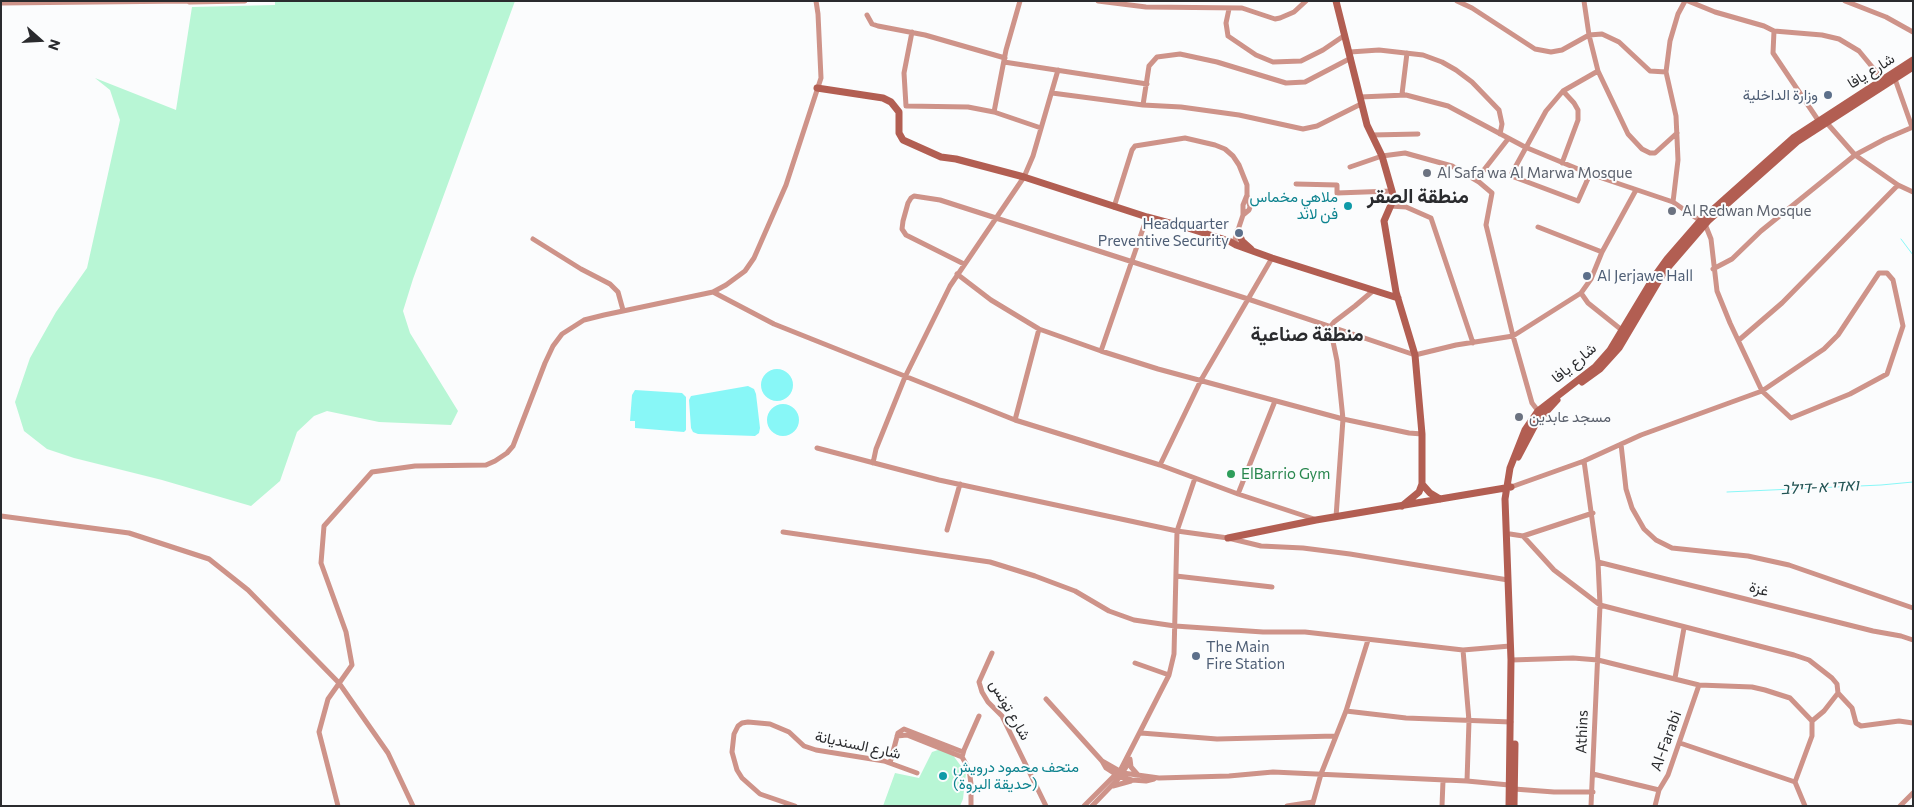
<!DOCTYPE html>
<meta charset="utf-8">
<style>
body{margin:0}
#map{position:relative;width:1914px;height:807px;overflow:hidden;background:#fbfcfd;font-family:Commissioner,sans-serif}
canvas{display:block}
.frame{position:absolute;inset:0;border:2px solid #2a2b2e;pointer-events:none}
.north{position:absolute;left:15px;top:15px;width:50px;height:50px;-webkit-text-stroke:4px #fbfcfd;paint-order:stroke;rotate:109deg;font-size:14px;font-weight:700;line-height:20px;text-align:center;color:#2a2b2e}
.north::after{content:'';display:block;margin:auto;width:18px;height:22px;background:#2a2b2e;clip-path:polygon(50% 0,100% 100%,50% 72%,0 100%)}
</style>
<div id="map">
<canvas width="1914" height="807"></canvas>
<div class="frame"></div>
<div class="north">N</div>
</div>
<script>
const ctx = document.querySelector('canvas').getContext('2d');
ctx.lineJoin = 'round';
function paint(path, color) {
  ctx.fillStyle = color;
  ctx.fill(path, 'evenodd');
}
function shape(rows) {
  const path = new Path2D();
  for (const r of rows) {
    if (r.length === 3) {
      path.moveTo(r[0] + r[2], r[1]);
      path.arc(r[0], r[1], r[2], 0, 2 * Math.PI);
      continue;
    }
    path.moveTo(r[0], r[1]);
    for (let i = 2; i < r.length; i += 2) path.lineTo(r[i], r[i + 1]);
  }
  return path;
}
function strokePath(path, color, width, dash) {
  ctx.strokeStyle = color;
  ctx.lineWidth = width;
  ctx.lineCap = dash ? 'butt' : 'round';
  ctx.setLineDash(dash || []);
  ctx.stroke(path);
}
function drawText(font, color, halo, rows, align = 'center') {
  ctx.font = font + ' Commissioner,Vazirmatn,Heebo,sans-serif';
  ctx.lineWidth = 4;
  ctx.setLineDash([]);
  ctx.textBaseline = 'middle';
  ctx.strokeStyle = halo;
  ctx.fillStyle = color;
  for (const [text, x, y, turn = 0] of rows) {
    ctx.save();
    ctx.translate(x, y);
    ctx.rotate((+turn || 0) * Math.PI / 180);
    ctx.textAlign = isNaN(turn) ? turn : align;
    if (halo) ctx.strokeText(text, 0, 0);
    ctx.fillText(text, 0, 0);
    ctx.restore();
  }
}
const green = shape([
 [275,1,515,1,413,279,403,311,410,333,458,411,451,425,379,422,327,411,314,416,297,432,280,481,251,506,162,480,74,458,47,449,24,431,15,402,30,358,56,312,87,268,120,120,110,90,95,78,176,110,192,7,275,5],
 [947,747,966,773,963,799,960,806,883,806,895,773,919,778,932,752]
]);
const water = shape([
 [777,385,16],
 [748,386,754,389,756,394,760,428,759,433,755,436,698,434,693,432,691,428,689,400,691,396],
 [635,390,682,393,686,397,686,430,684,432,635,428,635,421,630,421,632,395],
 [783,420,16]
]);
const stream = shape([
 [1901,239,1913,255],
 [1727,492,1881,485,1913,482]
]);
const street = shape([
 [1020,1,1006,50,994,112,1041,128],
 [1098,1,1146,7,1242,8,1275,19,1280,18,1294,12,1306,1],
 [1457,1,1472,8,1535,49,1551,52,1562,50,1589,35,1602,34,1619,42,1650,71,1666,72],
 [1584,1,1589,35,1598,71],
 [1688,1,1715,12,1764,26,1774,31,1822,35,1839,39,1859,51,1883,80],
 [1845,1,1886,17,1913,32],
 [189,2,245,1],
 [1,3,189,1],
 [1229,9,1226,23,1228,36,1256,55,1273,62,1301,61,1323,50,1345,35],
 [867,15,872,24,878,26,925,35,1005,58],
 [1774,31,1773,53,1818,120],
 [912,32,904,73,906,106,968,107,994,112],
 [1350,52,1379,50,1423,55,1442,62,1456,70,1472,82,1499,110,1502,124,1500,134],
 [1004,62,1147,84],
 [1895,79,1912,127],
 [1052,93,1143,105,1181,107,1239,115,1303,129,1317,126,1361,104],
 [1402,94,1407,53],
 [1360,97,1406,95,1448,106,1525,147,1590,174,1673,202,1705,224,1711,239,1717,291,1730,323,1762,391,1791,418,1850,394,1887,374,1903,326,1893,280,1887,273,1879,273,1838,335,1824,349,1762,391,1641,435,1584,461,1511,487],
 [1143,105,1149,66,1157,57,1180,54,1217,62,1286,83,1305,82,1351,58],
 [1826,122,1855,155,1898,185,1913,192],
 [1372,135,1418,134],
 [1562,163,1578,120,1578,110,1574,103,1563,91],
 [1350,167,1382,156,1405,153,1452,166,1479,182,1492,193,1486,225,1513,336,1532,403,1539,412],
 [1590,174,1578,201,1514,177,1512,173,1546,111,1563,91,1598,71,1628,134,1642,149,1650,153,1655,153,1677,133],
 [1476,180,1508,139],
 [1296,184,1337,185,1337,193,1392,191],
 [1673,202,1678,160,1676,116,1666,72,1670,41,1678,14,1685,1],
 [1390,206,1406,207,1431,218,1473,343],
 [1114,207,1132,150,1135,146,1185,138,1215,145,1225,149,1233,156,1239,165,1247,185,1247,195,1250,207,1249,210,1243,215,1243,205,1247,195],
 [1538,227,1602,252],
 [533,239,581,269,610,284,618,292,623,310],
 [1236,245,1235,239,1243,215],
 [964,264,906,235,902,229,903,221,908,203,911,198,914,196,940,200,1248,299,1415,355,1456,345,1513,336,1581,293,1591,279,1602,252,1636,190],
 [1713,269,1732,259,1761,231,1855,155,1885,139,1913,127],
 [957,274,991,300,1039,329,1101,351,1158,369,1343,419,1409,433,1422,434],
 [713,292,774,324,1015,420,1160,465,1238,494,1314,519],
 [1581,293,1588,303,1623,331],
 [1330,327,1337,361,1343,419,1336,517],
 [1330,327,1334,322,1355,306,1374,290],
 [1739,340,1782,303,1898,185],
 [1101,351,1147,217],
 [1015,420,1039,329],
 [1621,444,1626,489,1632,508,1644,529,1656,540,1672,548,1748,556,1789,565,1913,608],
 [817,448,939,480,1177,531,1228,538,1261,546,1303,548,1350,554,1508,580],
 [1584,461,1598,562,1600,605,1591,806],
 [873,463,876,449,905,377,950,286,1024,177,1033,156,1058,70],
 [1160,465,1201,380,1272,258],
 [1238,494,1275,401],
 [1,516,129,533,209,559,248,590,339,683,388,753,413,806],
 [947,530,960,484],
 [783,532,990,562,1035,576,1075,591,1109,611,1134,620,1175,626,1263,632,1305,632,1463,650,1510,646],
 [1510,534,1523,536,1593,513],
 [1523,536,1554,570,1600,605,1794,655,1809,660,1832,678,1837,684,1838,693,1824,711,1812,721],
 [1598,562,1873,631,1901,636,1913,640],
 [1176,576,1272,587],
 [1463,650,1469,721,1467,781,1509,785,1514,789,1554,792,1593,792],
 [992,653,979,682,982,692,988,702,1002,716,1046,806],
 [1511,660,1573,658,1598,660,1699,685,1752,687,1765,690,1790,698,1812,721],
 [1135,663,1169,675],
 [1675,678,1684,628],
 [1838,693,1852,708,1856,723,1861,726,1899,721,1913,723],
 [1046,699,1102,761,1106,768,1120,777,1132,780,1146,781,1154,779],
 [1346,711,1406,718,1511,722],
 [1141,733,1217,739,1335,736],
 [897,736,907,735,962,757],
 [1680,743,1795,782],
 [1130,759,1131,767,1138,775],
 [1102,761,1123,773,1159,778,1229,776,1273,772,1467,781],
 [890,763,898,733,904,729,963,752],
 [1593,774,1659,790],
 [1113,786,1131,781],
 [338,806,319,732,328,699,352,665,346,632,321,563,324,526,372,472,415,466,486,465,495,461,507,453,513,446,545,363,553,346,562,334,584,320,604,315,713,292,726,285,745,271,754,258,786,185,821,78,818,14,816,1],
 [795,806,760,794,742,778,737,770,732,752,734,734,738,726,742,723,748,722,770,724,789,732,804,746,816,750,884,761,917,773],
 [971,806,971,784,969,769,962,757,964,750,979,716],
 [1084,806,1121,769,1169,675,1174,654,1177,531,1195,478],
 [1092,806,1119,778,1128,764],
 [1287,806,1313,802],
 [1312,806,1321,774,1346,711,1368,640],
 [1442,806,1443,781],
 [1655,806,1659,790,1668,775,1699,685],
 [1805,806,1795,782,1812,736,1812,721],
 [1900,806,1913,793]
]);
const secondary = shape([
 [1336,1,1367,125,1382,156,1394,198,1384,221,1396,292,1415,355,1422,434,1422,484,1419,492,1402,506],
 [817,88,883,98,891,102,899,112,899,133,903,140,941,157,956,159,1024,177,1147,217,1188,228,1229,241,1236,245,1272,258,1398,298],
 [1238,231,1242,241,1251,249],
 [1582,382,1600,369,1619,348,1664,272,1708,221,1798,141,1913,67],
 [1518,457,1536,423,1557,400],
 [1422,484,1430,493,1440,499],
 [1228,538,1316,520,1511,487],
 [1509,806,1511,660,1505,499,1510,468,1525,430,1538,411,1595,367,1610,350,1654,277,1667,259,1700,221,1793,138,1913,60],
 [1514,806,1515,744]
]);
const markers = [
 [1828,95,5,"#5c6f8a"],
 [1427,173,5,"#6b7280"],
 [1348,206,5,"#0f9aa8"],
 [1672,211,5,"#6b7280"],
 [1239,233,5,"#5c6f8a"],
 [1587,276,5,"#5c6f8a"],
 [1519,417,5,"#6b7280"],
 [1231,474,5,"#2e9e5b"],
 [1196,656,5,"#5c6f8a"],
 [943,776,5,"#0f9aa8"]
];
const streetNames = [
 ["شارع يافا",1871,71,-32],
 ["شارع يافا",1574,363,-40],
 ["غزة",1759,589,16],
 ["شارع تونس",1010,710,60],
 ["Athins",1582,732,-88],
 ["Al-Farabi",1666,741,-70],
 ["شارع السنديانة",858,745,12]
];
const serviceNames = [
 ["وزارة الداخلية",1818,95],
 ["Headquarter",1229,224],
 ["Preventive Security",1229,241],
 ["Al Jerjawe Hall",1597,276,"left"],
 ["The Main",1206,647,"left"],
 ["Fire Station",1206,664,"left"]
];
const worshipNames = [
 ["Al Safa wa Al Marwa Mosque",1437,173],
 ["Al Redwan Mosque",1682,211],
 ["مسجد عابدين",1529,417]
];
const cultureNames = [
 ["ملاهي مخماس",1338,197],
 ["فن لاند",1338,214],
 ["متحف محمود درويش",953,767,"left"],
 ["(حديقة البروة)",953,784,"left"]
];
const leisureNames = [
 ["ElBarrio Gym",1241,474]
];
const waterNames = [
 ["ואדי א-דילב",1820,487,-3]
];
const districtNames = [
 ["منطقة الصقر",1418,196],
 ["منطقة صناعية",1307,334]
];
paint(green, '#b8f6d5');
paint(water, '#88f7f7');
strokePath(stream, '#88f7f7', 1);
strokePath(street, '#ce9389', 5);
strokePath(secondary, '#b25e52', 7);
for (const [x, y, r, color] of markers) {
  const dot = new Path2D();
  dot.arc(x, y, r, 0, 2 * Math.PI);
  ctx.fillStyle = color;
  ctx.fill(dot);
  strokePath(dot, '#fbfcfd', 2);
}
drawText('15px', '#2a2b2e', '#fbfcfd', streetNames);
drawText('15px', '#4e5e75', '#fbfcfd', serviceNames, 'right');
drawText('15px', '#5b616d', '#fbfcfd', worshipNames, 'left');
drawText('15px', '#0d838f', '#fbfcfd', cultureNames, 'right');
drawText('15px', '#27864d', '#fbfcfd', leisureNames, 'left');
drawText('italic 16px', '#215353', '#fbfcfd', waterNames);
drawText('bold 20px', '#2a2b2e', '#fbfcfd', districtNames);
</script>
